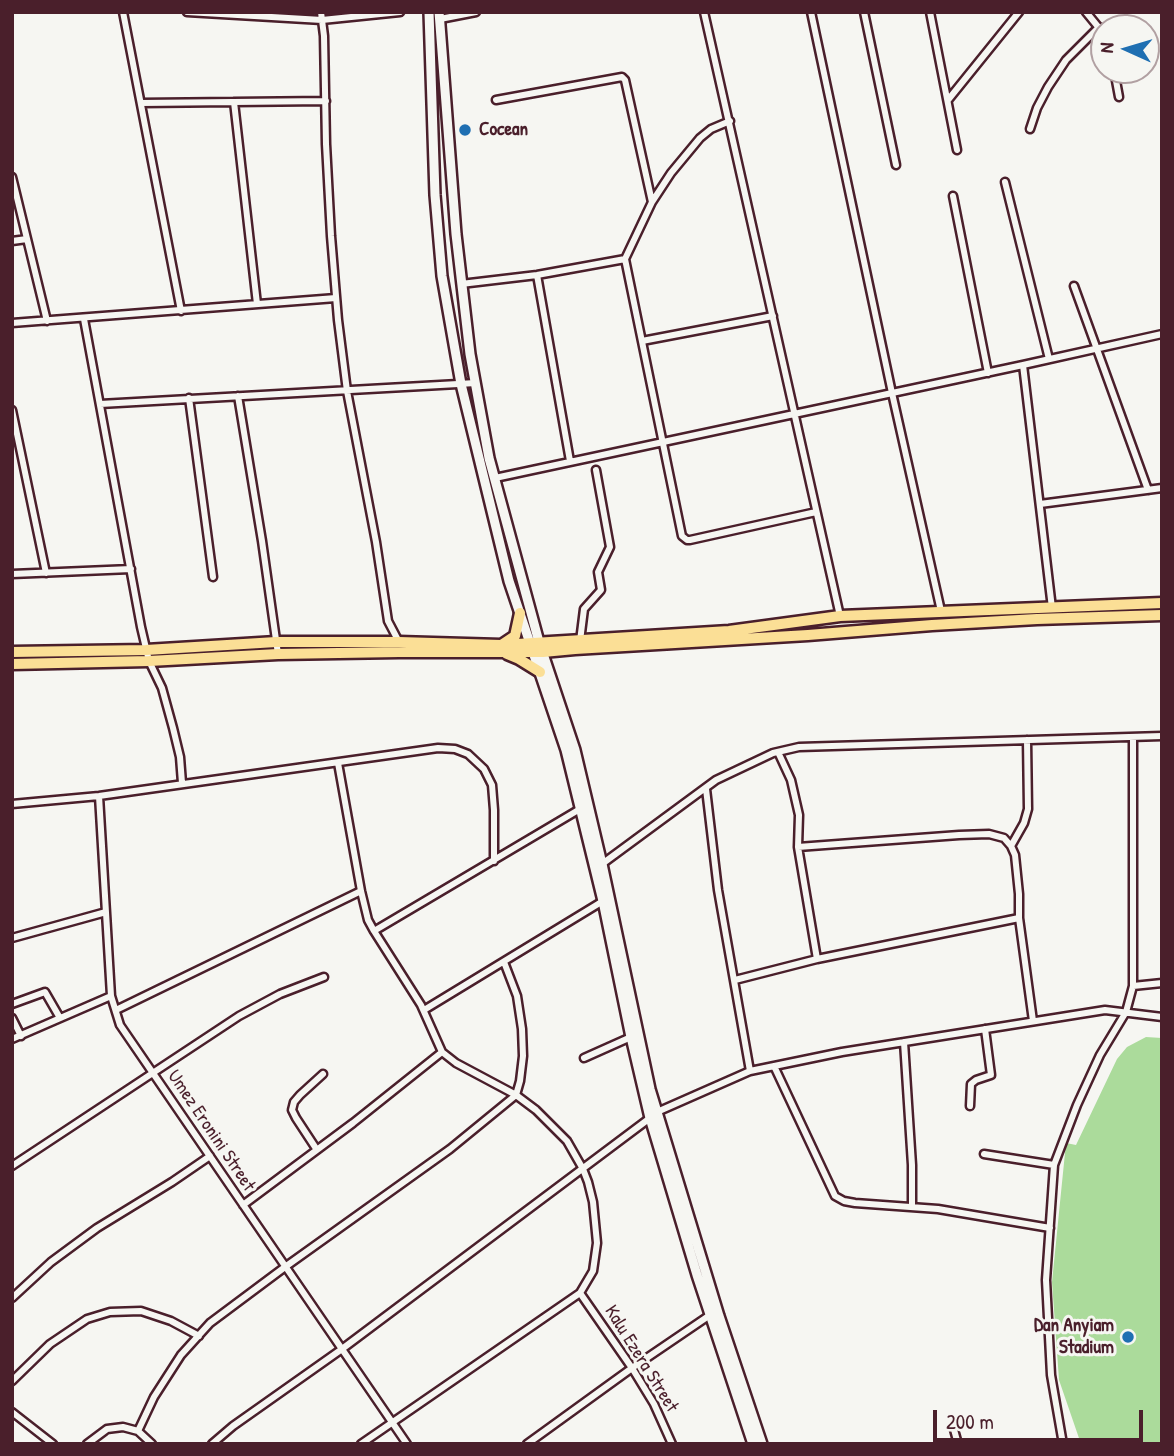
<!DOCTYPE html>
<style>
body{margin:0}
#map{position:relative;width:1174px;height:1456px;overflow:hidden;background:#f6f6f2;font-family:"Patrick Hand",sans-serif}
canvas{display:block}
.frame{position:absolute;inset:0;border:14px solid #4a1f2b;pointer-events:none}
.north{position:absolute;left:1090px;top:14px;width:70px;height:70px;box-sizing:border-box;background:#f6f6f2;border:2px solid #b1a0a2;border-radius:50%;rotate:274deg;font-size:19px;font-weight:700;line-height:28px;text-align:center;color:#4a1f2b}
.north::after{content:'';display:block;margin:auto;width:24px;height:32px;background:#1f6fb2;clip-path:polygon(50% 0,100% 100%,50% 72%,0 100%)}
.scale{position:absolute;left:933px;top:1410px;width:210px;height:32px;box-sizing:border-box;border:4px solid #4a1f2b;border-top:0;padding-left:9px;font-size:21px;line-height:24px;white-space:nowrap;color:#4a1f2b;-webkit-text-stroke:5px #f6f6f2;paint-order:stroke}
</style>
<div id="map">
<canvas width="1174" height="1456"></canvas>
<div class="frame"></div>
<div class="north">N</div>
<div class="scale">200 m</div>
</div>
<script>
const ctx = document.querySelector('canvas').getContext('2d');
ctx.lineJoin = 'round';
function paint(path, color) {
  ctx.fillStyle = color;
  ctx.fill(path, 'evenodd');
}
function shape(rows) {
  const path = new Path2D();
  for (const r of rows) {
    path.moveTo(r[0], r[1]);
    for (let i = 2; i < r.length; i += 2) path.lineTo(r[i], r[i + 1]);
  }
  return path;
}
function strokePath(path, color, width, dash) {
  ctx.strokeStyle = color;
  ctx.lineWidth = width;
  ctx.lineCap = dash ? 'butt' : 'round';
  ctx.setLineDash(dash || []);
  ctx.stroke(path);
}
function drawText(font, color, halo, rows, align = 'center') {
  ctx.font = font + ' "Patrick Hand",sans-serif';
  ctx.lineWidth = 6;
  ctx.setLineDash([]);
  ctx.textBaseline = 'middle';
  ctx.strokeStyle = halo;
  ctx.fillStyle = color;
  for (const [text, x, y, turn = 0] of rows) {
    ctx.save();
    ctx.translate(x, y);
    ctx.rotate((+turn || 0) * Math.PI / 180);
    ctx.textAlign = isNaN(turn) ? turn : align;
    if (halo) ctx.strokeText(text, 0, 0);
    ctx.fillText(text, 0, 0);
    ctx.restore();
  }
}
const green = shape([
 [1146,1037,1162,1038,1162,1444,1081,1444,1059,1380,1052,1282,1066,1143,1076,1145,1117,1059,1127,1047]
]);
const street = shape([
 [123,12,181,311],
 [187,12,322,20,400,12],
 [321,12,324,36,326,144,331,236,338,320,347,391,376,542,388,621,399,642],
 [704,12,840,616],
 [811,12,892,393,941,611],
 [864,12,896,165],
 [930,12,957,150],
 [1086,12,1104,34],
 [440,19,476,12],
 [1114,70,1119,97],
 [496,100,622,77,625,80,652,202],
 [948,100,1019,12],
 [234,102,257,304],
 [141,103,326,101],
 [1030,129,1037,108,1048,87,1066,60,1099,27],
 [12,177,47,321],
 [1005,182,1049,359],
 [953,196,988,373],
 [12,241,27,239],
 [625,259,682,536,687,540,690,540,816,512],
 [537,275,570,461],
 [461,284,537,275,625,259,652,202,671,173,700,138,711,129,730,121],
 [1074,286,1148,490],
 [84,319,141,627,149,661,162,688,173,728,180,757,182,783],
 [12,323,336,298],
 [642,341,773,316],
 [1023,365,1052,608],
 [238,396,262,541,278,654],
 [189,398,213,577],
 [100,404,476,383],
 [12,410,46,573],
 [495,478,1023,365,1162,334],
 [1040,504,1162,488],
 [12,574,131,569],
 [580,641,584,609,601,590,598,572,610,547,596,470],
 [778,752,791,780,799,815,798,847,817,959],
 [338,763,361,891,368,920,374,931,421,1005,442,1052,456,1063,516,1095,536,1110,567,1141,583,1169,588,1182,593,1202,597,1243,593,1271,580,1293,361,1444],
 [706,789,718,890,750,1071],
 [99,796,111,996,120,1025,407,1444],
 [12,804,99,796,438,748,455,749,468,754,484,769,492,785,494,810,494,861],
 [1011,846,1024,823,1028,809,1027,740],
 [798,847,959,835,989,834,1004,838,1011,846,1015,855,1019,894,1019,918,1033,1021],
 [602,864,716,780,773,753,799,747,1162,736],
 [374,931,580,809],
 [12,938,106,912],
 [735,980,817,959,1019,918],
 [1133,986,1162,983],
 [12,1004,45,992,60,1018],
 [116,1010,361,891],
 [424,1010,603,901],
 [12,1018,21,1036],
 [12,1039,111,996],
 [904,1042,912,1165,912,1206],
 [584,1058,631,1037],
 [774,1066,835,1196,844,1201,855,1203,938,1209,1050,1228],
 [970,1106,971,1084,976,1080,991,1075,985,1029],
 [657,1112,750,1071,842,1052,1105,1010,1162,1017],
 [317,1150,296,1118,292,1110,294,1102,300,1095,323,1074],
 [984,1154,1054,1165],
 [12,1166,239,1016,280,994,324,977],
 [243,1205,353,1123,442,1052],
 [580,1293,632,1368,654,1404,672,1444],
 [12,1298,51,1262,97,1228,172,1182,210,1156],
 [12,1381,50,1344,87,1319,110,1312,141,1311,171,1321,199,1336],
 [12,1412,53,1444],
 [953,1426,958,1444],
 [138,1431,154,1397,181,1355,210,1323,285,1267,450,1149,516,1095,520,1081,523,1056,522,1029,517,996,504,962],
 [87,1444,107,1429,123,1427,138,1431,152,1444],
 [212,1444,233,1426,342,1349,650,1118],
 [527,1444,632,1368,710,1315],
 [1063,1444,1051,1375,1046,1280,1054,1165,1077,1105,1100,1055,1126,1012,1133,986,1133,737]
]);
const secondary = shape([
 [429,12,435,195,442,276,461,384,509,581,566,750,603,901,631,1037,650,1118,697,1275,753,1444],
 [439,12,456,234,470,354,489,458,539,642,575,750,602,864,650,1089,719,1316,762,1444]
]);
const primary = shape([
 [503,644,515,636,520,613],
 [12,652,146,650,276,642,399,642,501,645,729,631,840,616,1162,603],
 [507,654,519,659,540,672],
 [12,664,149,661,278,654,399,652,543,652,575,649,808,635,932,625,1037,619,1162,615]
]);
const markers = [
 [465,130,7,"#1f6fb2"],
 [1128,1337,7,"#1f6fb2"]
];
const poiNames = [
 ["Cocean",479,130],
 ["Dan Anyiam",1114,1326,"right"],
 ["Stadium",1114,1348,"right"]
];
const streetNames = [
 ["Umez Eronini Street",211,1131,56],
 ["Kalu Ezera Street",641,1359,58]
];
paint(green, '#abdb9b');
strokePath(street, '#4a1f2b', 11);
strokePath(secondary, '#4a1f2b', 14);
strokePath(primary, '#4a1f2b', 15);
strokePath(street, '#f6f6f2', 6);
strokePath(secondary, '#f6f6f2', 9);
strokePath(primary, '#fbdf96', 10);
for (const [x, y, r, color] of markers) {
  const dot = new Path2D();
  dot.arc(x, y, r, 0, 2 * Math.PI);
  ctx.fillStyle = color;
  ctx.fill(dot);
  strokePath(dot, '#f6f6f2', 2.5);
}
drawText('bold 19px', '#4a1f2b', '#f6f6f2', poiNames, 'left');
drawText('19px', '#4a1f2b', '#f6f6f2', streetNames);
</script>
